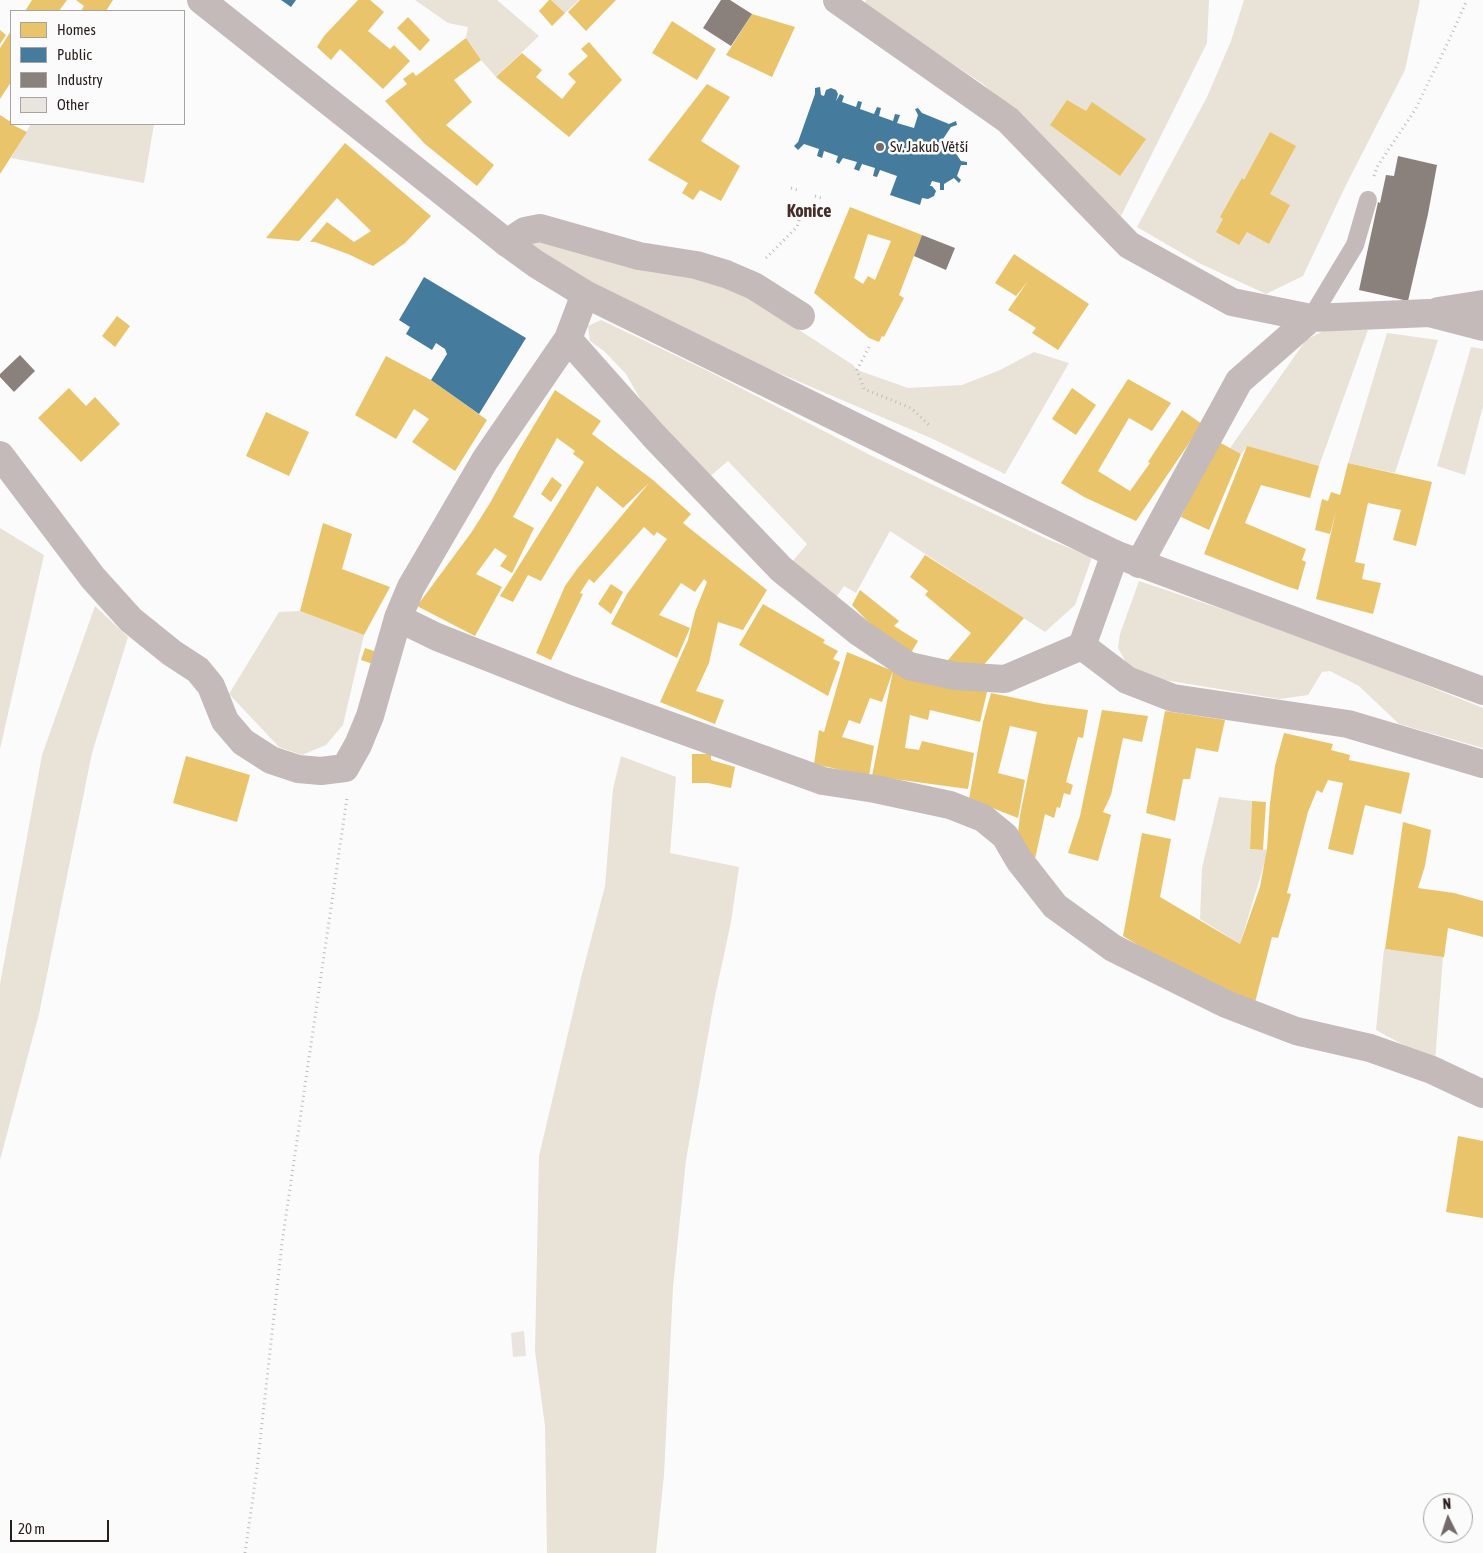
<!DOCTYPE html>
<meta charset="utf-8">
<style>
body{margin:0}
#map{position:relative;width:1483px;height:1553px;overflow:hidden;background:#fbfbfb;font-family:"Asap Condensed",sans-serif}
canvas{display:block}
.legend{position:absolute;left:10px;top:10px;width:175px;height:115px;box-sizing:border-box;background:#fbfbfb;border:1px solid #a7a3a1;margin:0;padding:6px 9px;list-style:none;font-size:15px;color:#291e1b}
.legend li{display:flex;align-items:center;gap:10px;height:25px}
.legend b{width:25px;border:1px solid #a7a3a1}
.north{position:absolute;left:1423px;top:1493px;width:50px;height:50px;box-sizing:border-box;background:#fbfbfb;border:1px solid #a7a3a1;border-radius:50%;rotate:356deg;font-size:14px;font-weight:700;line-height:20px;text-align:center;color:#291e1b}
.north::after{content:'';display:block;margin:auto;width:18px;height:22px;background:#726b69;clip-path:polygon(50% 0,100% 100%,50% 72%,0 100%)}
.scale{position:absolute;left:10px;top:1520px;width:99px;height:22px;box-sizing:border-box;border:2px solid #291e1b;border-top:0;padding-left:6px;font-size:15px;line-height:18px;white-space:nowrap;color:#291e1b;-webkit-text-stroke:4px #fbfbfb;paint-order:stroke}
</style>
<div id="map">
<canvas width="1483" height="1553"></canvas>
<ul class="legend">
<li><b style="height:14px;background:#e9c46a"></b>Homes</li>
<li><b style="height:14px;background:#457b9d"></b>Public</li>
<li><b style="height:14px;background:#8a817c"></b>Industry</li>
<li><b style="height:14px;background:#eae4df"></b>Other</li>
</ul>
<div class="north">N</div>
<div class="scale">20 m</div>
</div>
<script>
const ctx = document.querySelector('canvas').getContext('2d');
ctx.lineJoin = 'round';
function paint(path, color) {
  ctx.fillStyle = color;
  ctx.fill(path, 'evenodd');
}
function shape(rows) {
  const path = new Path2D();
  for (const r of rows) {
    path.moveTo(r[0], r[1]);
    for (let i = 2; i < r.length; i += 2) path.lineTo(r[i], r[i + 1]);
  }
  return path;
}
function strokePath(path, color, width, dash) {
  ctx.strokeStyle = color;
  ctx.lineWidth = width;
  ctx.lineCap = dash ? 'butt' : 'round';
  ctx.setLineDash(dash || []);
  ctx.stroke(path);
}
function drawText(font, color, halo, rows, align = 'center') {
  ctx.font = font + ' "Asap Condensed",sans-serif';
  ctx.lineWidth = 5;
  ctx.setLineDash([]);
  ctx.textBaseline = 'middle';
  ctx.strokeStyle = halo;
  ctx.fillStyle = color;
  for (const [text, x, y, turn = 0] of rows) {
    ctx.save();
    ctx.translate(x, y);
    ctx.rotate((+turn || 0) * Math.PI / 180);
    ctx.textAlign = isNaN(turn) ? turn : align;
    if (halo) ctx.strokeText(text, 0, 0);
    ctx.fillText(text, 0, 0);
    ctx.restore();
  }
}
const green = shape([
 [415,0,497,0,539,36,496,77,481,60,466,38,468,27,448,23],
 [551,0,579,0,565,13],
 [866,0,1209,0,1207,43,1121,216,1086,189,1013,111,983,84,864,5],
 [1244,0,1420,0,1405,70,1346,185,1303,276,1266,294,1199,263,1137,227,1207,97,1231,41],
 [31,124,154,124,144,183,11,158],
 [532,239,676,272,726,287,756,302,853,365,857,370,908,388,962,385,1000,370,1034,352,1069,363,1005,474,933,439,739,356,545,260,529,250],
 [601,320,706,370,872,456,1047,539,1092,557,1075,605,1045,632,890,531,856,593,844,586,837,596,807,580,792,562,807,544,728,461,708,478,646,409,626,374,604,351,590,341,588,326],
 [1332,326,1368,330,1319,466,1247,447,1241,454,1230,448,1306,340],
 [1387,333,1438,340,1395,473,1348,463],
 [1471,347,1483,349,1483,406,1465,475,1437,466],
 [0,528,44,555,0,749],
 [1139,581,1305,637,1483,708,1483,748,1399,724,1359,686,1330,671,1322,672,1308,695,1280,699,1152,678,1127,664,1118,648,1120,634],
 [95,606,128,637,92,753,39,1014,0,1160,0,984,42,755],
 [300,611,364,635,343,725,326,745,302,755,279,747,229,694,279,612],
 [621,756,676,777,670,853,739,867,731,922,714,1001,686,1160,673,1287,664,1475,656,1553,547,1553,545,1426,535,1351,539,1156,582,974,605,886,613,789],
 [1219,797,1252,801,1250,849,1263,850,1269,848,1240,944,1200,919,1202,868],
 [1384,949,1443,956,1435,1062,1376,1030]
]);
const homes = shape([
 [32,0,67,0,59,11,25,11],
 [76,0,113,0,106,11,81,11,84,6],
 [358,0,370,0,384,12,368,31,390,49,394,45,410,61,383,89,340,49,331,60,317,47,324,36],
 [549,0,551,0,565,13,552,26,539,11],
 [580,0,616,0,586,31,568,12],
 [752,14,795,27,772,77,726,55],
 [408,17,430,40,420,51,397,28],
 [672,21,716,49,697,80,652,53],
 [0,30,6,35,0,44],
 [11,31,11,82,0,99,0,48],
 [466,38,481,60,454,80,472,102,446,125,494,165,477,186,425,144,385,101,407,84,403,79,413,72,416,76],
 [589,42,622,80,569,137,496,77,522,53,542,70,536,77,562,99,576,82,568,74,588,56,581,49],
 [707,84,730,97,701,141,740,166,721,201,700,190,693,200,682,193,688,183,648,160],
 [1067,100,1086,111,1092,102,1146,139,1120,176,1050,125],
 [0,115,11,122,11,124,27,132,0,174],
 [1270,132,1296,146,1270,194,1290,205,1269,244,1247,232,1239,245,1216,232,1223,219,1220,217,1242,178,1244,180],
 [345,143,431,216,405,243,373,266,348,254,315,242,310,242,327,222,354,242,371,231,337,198,299,241,266,238],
 [850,207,922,235,899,295,904,298,884,337,882,336,879,342,869,338,814,293],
 [868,234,891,241,875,280,868,276,863,284,854,278],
 [1014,254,1089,304,1058,350,1032,333,1036,328,1008,310,1028,281,1016,296,995,283],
 [117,316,130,326,115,347,102,336],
 [386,356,431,380,487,420,455,471,412,442,429,419,414,409,396,439,355,415],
 [1128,379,1171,403,1152,431,1129,418,1098,471,1130,491,1150,463,1148,462,1182,410,1202,424,1136,521,1084,497,1061,483],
 [69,388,86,406,95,397,120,424,81,462,38,418],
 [1072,388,1096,405,1076,435,1052,419],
 [555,390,601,421,592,434,653,480,691,514,683,523,767,590,743,630,718,622,709,663,696,691,724,700,715,724,660,702,688,640,695,612,707,582,704,579,695,592,681,583,659,615,690,628,677,658,611,624,627,594,667,539,657,532,654,536,644,527,594,583,589,579,580,593,583,594,551,660,536,653,565,586,577,569,649,483,623,508,597,486,541,581,528,575,513,602,500,596,584,462,573,454,575,451,557,438,513,517,534,528,512,573,500,566,507,556,495,548,476,574,502,587,475,636,417,606,471,533,490,503,518,452],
 [266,412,309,432,289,476,246,456],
 [1217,441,1241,454,1209,530,1181,517],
 [1247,446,1319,466,1310,498,1261,485,1245,523,1306,549,1302,560,1306,562,1298,590,1283,585,1204,554],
 [1348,463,1432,482,1416,546,1393,540,1401,510,1368,503,1355,562,1365,564,1362,579,1381,583,1373,614,1316,599,1336,511,1330,534,1315,530,1322,499,1328,501,1331,492,1340,495],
 [552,477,562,485,551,502,541,494],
 [323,523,352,534,342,569,390,587,364,635,300,611],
 [925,555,1024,618,982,667,943,666,971,633,925,595,928,591,910,577],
 [611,584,623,592,611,614,598,604],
 [860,590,899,621,894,626,918,641,909,656,890,644,852,605],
 [763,604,825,640,823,643,838,651,833,659,840,662,828,696,739,645],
 [365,648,377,652,373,664,361,660],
 [847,652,893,671,882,702,870,698,860,724,849,720,842,737,874,746,869,776,814,764,819,730,824,732],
 [893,671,987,692,980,722,930,710,928,720,910,715,905,748,919,750,922,741,974,753,968,789,872,776],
 [991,693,1044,704,1088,710,1083,738,1078,737,1066,782,1073,785,1070,795,1064,793,1060,808,1057,807,1054,818,1045,814,1034,863,1017,842,1020,815,1037,732,1010,726,998,773,1025,780,1018,818,969,799,983,722],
 [1102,710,1148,716,1142,742,1123,738,1111,795,1103,812,1111,815,1098,861,1068,853,1080,816],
 [1165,711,1225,720,1218,752,1196,748,1190,779,1183,779,1175,821,1146,813],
 [1284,733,1333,744,1331,750,1350,755,1349,760,1410,773,1401,814,1365,805,1353,855,1328,849,1343,783,1328,780,1322,793,1317,790,1308,812,1287,893,1291,894,1278,938,1272,937,1253,1010,1223,996,1123,936,1142,833,1171,839,1160,897,1240,944,1260,887,1267,849,1270,803,1275,766],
 [692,754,711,754,711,760,735,767,731,788,708,783,692,783],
 [186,756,250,775,237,822,173,803],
 [1252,801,1266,802,1263,850,1250,849],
 [1403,822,1431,830,1425,866,1418,888,1454,893,1483,901,1483,937,1448,928,1444,957,1385,949],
 [1458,1136,1483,1141,1483,1218,1446,1212]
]);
const public = shape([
 [281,0,296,0,291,7],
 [820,87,821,95,824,96,826,90,831,88,836,90,838,94,836,101,840,94,844,96,842,102,856,107,858,101,862,102,860,109,874,114,877,107,881,108,879,116,893,121,895,114,900,115,897,123,914,128,918,115,915,109,918,108,922,113,949,124,956,121,957,125,951,127,941,142,952,149,957,145,959,147,955,152,961,161,967,162,967,165,961,165,957,176,961,180,959,183,954,178,944,184,944,190,940,190,940,183,932,181,930,186,932,186,936,191,934,196,928,199,922,198,920,205,890,195,897,176,880,170,877,177,873,176,875,168,862,164,859,171,854,169,857,162,843,158,839,164,836,162,838,156,824,151,822,158,817,156,819,149,804,144,798,150,794,146,798,142,815,94,815,88],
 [424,277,526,338,479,414,431,380,447,354,445,349,436,343,432,350,406,334,410,327,399,320]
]);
const industry = shape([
 [721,0,730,0,752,14,731,46,703,28],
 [1398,156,1437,165,1428,214,1408,301,1359,290,1378,202,1380,203,1386,175,1394,176],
 [922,235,955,248,946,270,914,256],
 [20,355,35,371,14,392,0,377,0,374]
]);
const building = shape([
 [524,1331,526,1356,513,1357,511,1333]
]);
const path = shape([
 [1374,176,1377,167,1415,110,1450,38,1467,0],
 [791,188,800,191],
 [815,196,824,199],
 [766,258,797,227,804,203],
 [869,347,857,370,864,389,911,408,931,427],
 [245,1553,257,1469,282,1243,347,798]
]);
const service = shape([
 [1311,318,1355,245,1368,200]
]);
const minor = shape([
 [837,0,1008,120,1129,245,1232,302,1311,318,1429,313,1483,327],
 [507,243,525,231,540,228,639,256,696,265,726,274,754,286,801,316],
 [1438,311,1483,304],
 [568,339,654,436,781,569,860,633,909,666,955,676,1005,679,1082,646,1127,680,1173,698,1348,724,1483,764],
 [0,455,93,578,131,620,172,653,198,670,211,686,225,721,243,742,271,760,298,769,321,771,345,768,358,745,370,716,398,618,437,637,571,690,823,781,875,789,950,805,983,818,1005,836,1019,860,1055,906,1113,948,1226,1004,1296,1031,1370,1048,1432,1070,1483,1094],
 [1139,564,1239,381,1311,318],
 [398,618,411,587,485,460,568,339,585,294],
 [1082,646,1115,554]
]);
const tertiary = shape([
 [201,0,507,243,536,264,585,294,1115,554,1483,691]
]);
const markers = [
 [880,147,5,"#726b69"]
];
const poiNames = [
 ["Sv. Jakub Větší",890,147]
];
const quarterNames = [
 ["Konice",809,211]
];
paint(green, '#e9e2d6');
paint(homes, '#e9c46a');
paint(public, '#457b9d');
paint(industry, '#8a817c');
paint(building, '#eae4df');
strokePath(path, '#c0baba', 3, [1, 4]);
strokePath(service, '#c4baba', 18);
strokePath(minor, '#c4baba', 28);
strokePath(tertiary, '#c4baba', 28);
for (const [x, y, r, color] of markers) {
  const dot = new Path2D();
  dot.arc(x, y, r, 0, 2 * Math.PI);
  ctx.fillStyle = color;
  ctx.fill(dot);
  strokePath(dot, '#fbfbfb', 2);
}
drawText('15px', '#291e1b', '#fbfbfb', poiNames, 'left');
drawText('bold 18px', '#452e27', '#fbfbfb', quarterNames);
</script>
